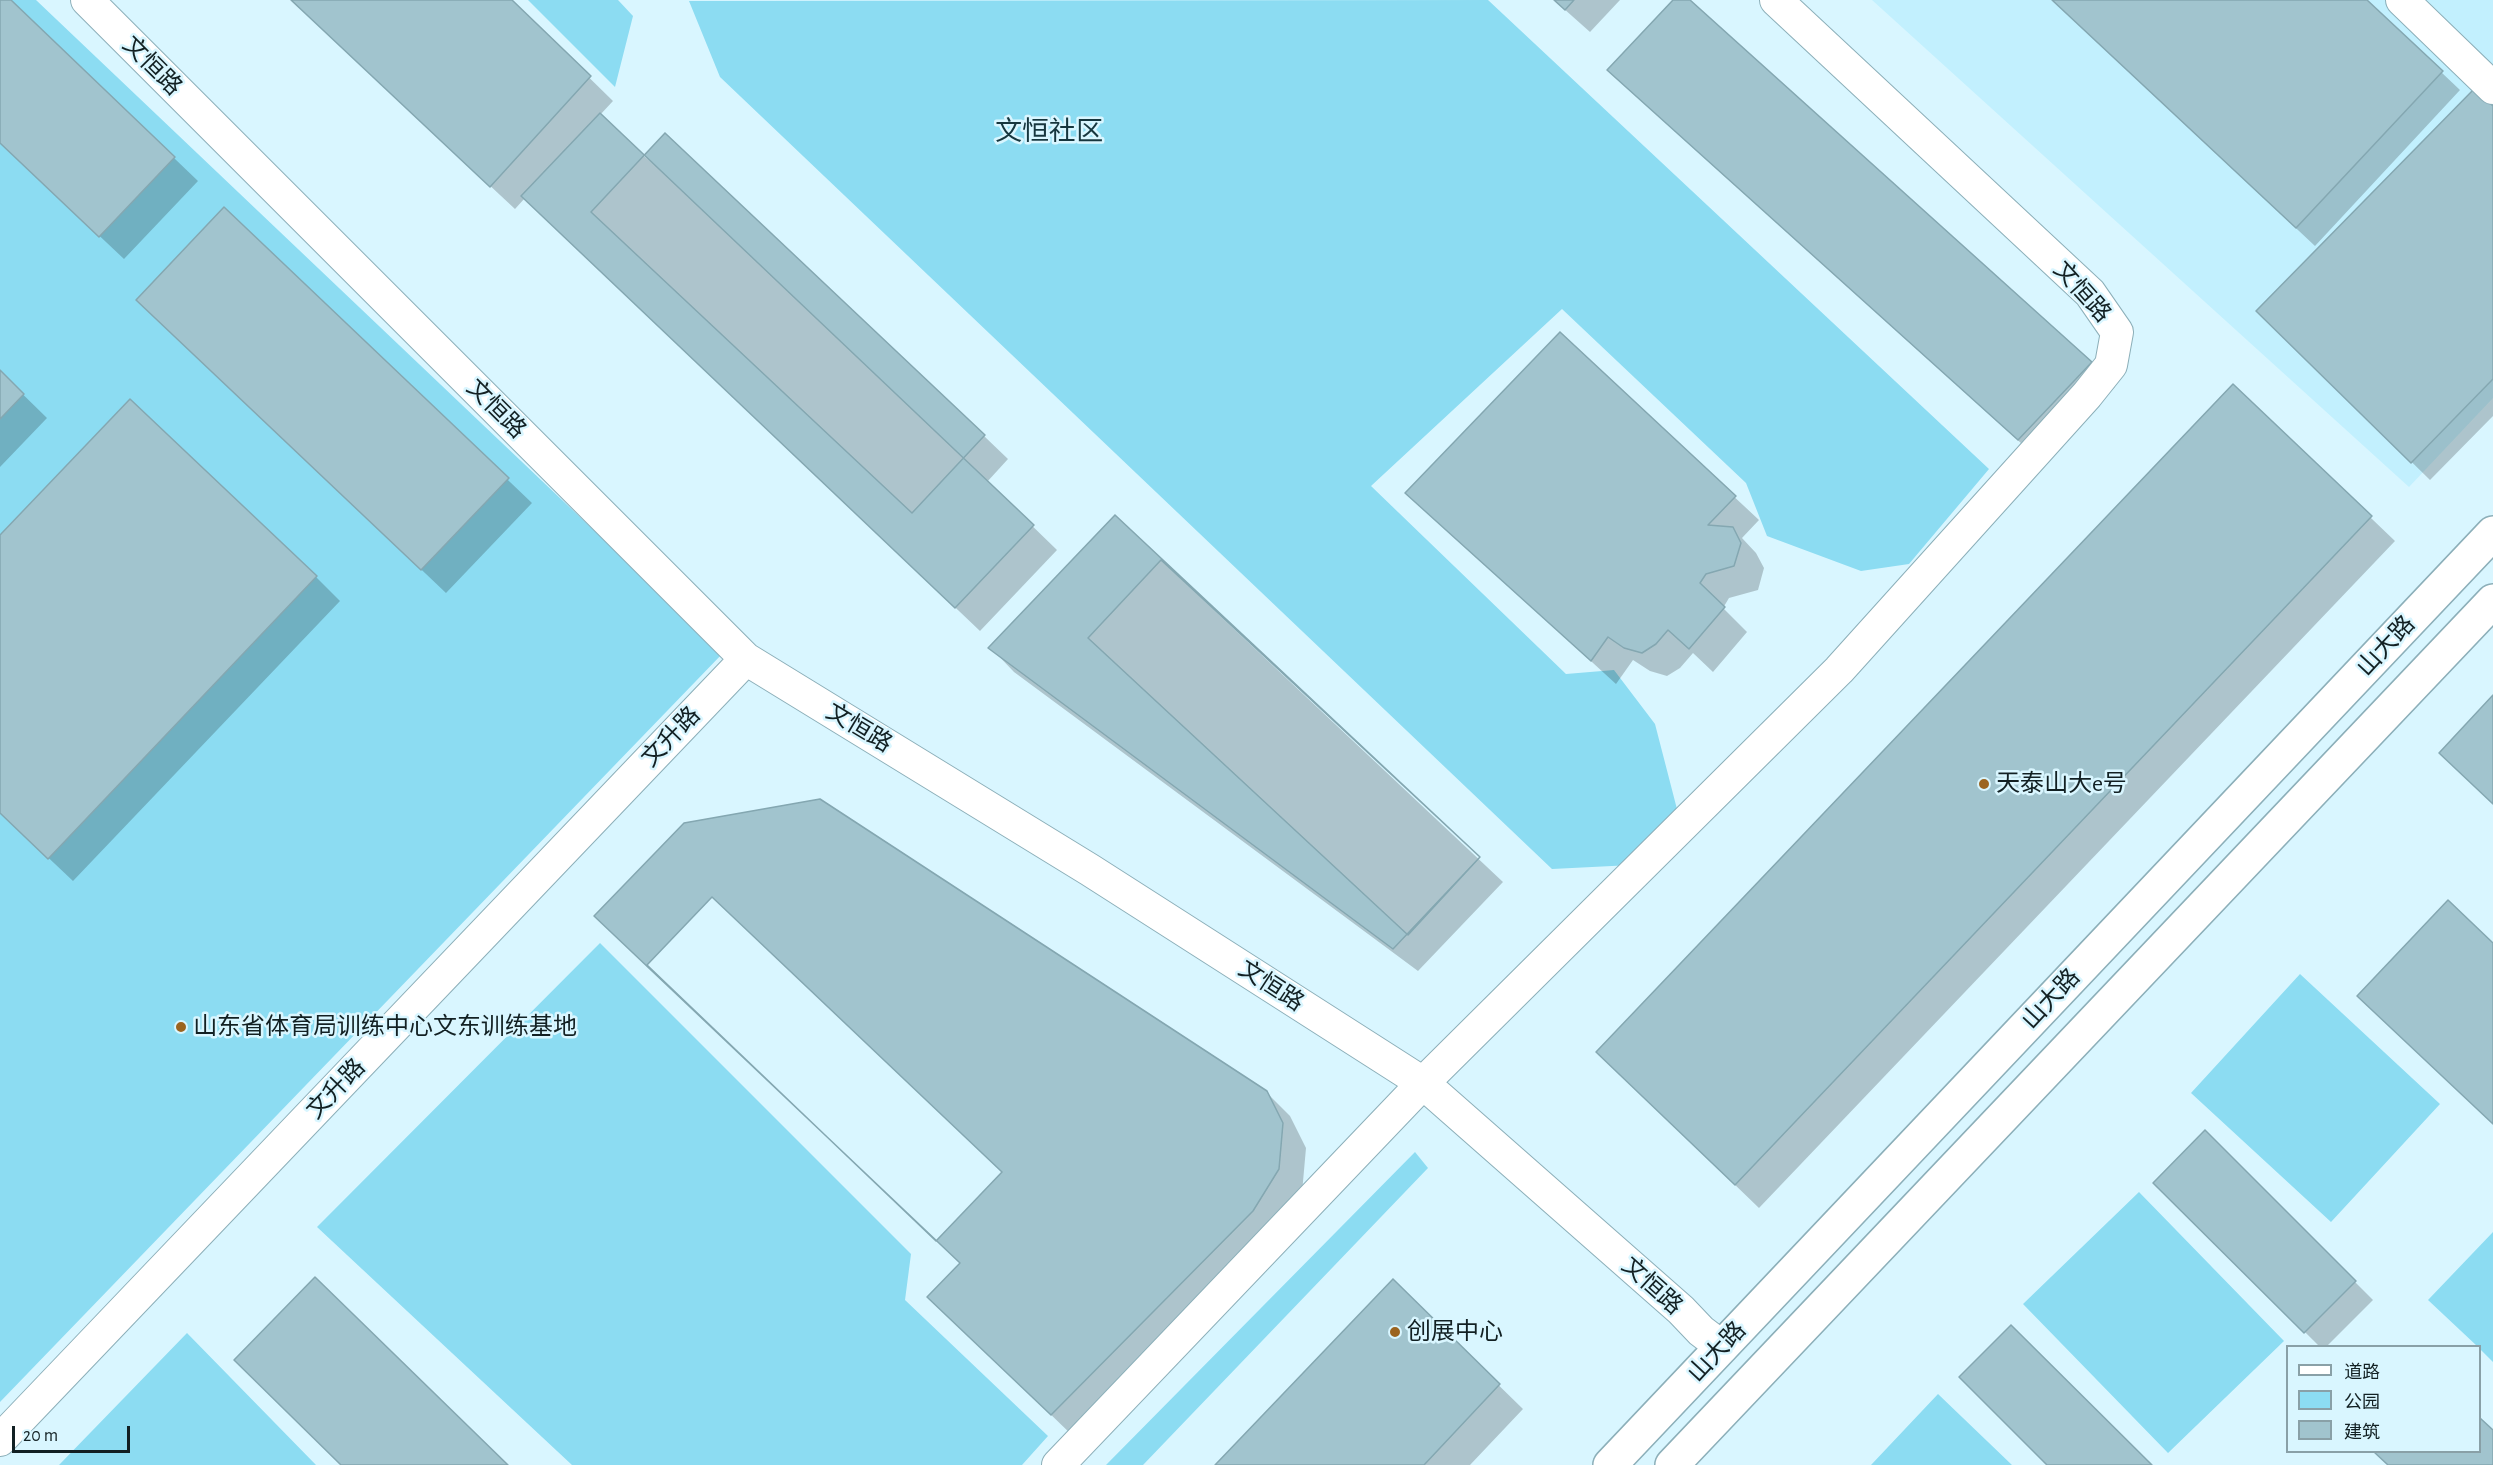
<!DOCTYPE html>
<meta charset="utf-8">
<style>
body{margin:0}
#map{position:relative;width:2493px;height:1465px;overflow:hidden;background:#d9f6ff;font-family:"Alegreya Sans","Noto Sans SC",sans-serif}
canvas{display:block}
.legend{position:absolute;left:2286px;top:1345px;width:195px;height:108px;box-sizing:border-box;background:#d9f6ff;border:2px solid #89a0a7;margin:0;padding:8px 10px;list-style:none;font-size:18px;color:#122023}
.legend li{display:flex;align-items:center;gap:12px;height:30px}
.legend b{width:30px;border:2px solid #89a0a7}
.scale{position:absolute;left:12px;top:1426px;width:118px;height:27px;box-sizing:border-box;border:3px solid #122023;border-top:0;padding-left:8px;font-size:18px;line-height:21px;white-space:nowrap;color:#122023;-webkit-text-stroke:4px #d9f6ff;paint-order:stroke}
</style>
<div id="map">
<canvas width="2493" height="1465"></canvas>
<ul class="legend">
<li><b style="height:8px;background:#fff"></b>道路</li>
<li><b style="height:16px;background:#8cdcf2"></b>公园</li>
<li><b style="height:16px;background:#a1c4ce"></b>建筑</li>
</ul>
<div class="scale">20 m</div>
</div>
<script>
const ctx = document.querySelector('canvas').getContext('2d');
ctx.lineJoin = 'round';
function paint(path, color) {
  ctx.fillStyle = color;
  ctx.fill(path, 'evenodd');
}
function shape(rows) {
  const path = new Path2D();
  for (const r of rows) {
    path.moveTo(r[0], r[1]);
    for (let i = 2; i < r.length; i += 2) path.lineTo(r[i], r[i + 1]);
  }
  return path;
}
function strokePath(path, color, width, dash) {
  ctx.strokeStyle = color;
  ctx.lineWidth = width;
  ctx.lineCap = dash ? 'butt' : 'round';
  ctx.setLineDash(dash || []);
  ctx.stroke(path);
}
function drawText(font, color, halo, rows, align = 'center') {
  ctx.font = font + ' "Alegreya Sans","Noto Sans SC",sans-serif';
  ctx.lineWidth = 5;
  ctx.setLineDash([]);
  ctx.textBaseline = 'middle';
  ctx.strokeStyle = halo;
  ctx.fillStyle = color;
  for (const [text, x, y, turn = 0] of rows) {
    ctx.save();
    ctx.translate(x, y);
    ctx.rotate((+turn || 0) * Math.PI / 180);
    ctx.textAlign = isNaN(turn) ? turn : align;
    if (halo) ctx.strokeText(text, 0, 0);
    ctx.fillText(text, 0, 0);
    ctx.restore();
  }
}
const built = shape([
 [1872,0,2493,0,2493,398,2409,487]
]);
const green = shape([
 [0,0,36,0,723,653,0,1402],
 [528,0,618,0,633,16,615,87],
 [1488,0,1989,469,1909,564,1861,571,1767,536,1746,483,1562,309,1371,486,1566,674,1614,670,1655,724,1678,813,1632,865,1552,869,720,77,689,1],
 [600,943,911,1254,905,1300,1048,1436,1022,1465,572,1465,317,1227],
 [2300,974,2440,1104,2331,1222,2191,1093],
 [1415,1152,1428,1168,1143,1465,1106,1465],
 [2139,1192,2284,1341,2168,1453,2023,1304],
 [2493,1232,2493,1362,2480,1349,2480,1346,2477,1346,2428,1300],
 [187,1333,316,1465,59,1465],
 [1938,1394,2012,1465,1871,1465]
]);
const shadow = shape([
 [0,0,9,0,198,181,124,259,0,142],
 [291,0,510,0,613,101,600,115,645,157,984,436,1008,459,987,482,1057,550,980,631,525,198,515,209],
 [1554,0,1620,0,1590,32],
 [1675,0,1688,0,2115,387,2043,463,1609,70],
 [2053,0,2365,0,2460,90,2315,246],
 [2493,108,2493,416,2430,480,2258,311],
 [224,209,532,503,446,593,162,323],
 [1560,334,1759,520,1742,538,1756,553,1764,568,1758,590,1729,598,1723,608,1747,632,1713,672,1693,653,1680,668,1667,676,1650,671,1633,660,1616,684,1407,493],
 [0,372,47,418,0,467],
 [2233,386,2395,541,1759,1208,1622,1076],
 [1115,517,1503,882,1418,971,1014,672,991,648],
 [0,538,316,577,340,601,73,881,0,812],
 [1266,1092,1290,1116,1306,1148,1302,1193,1075,1438,953,1320,961,1264],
 [2205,1132,2373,1300,2327,1346,2319,1346,2155,1183],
 [1393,1282,1523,1409,1470,1465,1217,1465],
 [2480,1420,2493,1433,2493,1465,2390,1465,2375,1452,2480,1452]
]);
const building = shape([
 [0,0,11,0,175,157,99,237,0,143,0,0],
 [291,0,512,0,591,76,490,187,291,0],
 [1554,0,1574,0,1565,10,1554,0],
 [1673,0,1690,0,2092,362,2018,440,1607,70,1673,0],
 [2052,0,2367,0,2443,71,2296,228,2052,0],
 [2475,88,2493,106,2493,379,2411,463,2256,311,2475,88],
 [600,113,1034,525,955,608,521,196,600,113],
 [665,133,985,435,912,513,591,212,665,133],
 [224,207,509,478,421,570,136,300,224,207],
 [1560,332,1736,496,1708,525,1733,527,1741,543,1734,566,1706,574,1700,583,1725,607,1689,649,1668,630,1656,644,1642,653,1624,648,1608,637,1591,661,1405,493,1560,332],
 [0,370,24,394,0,419,0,370],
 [2233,384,2372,516,1735,1185,1596,1052,2233,384],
 [130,399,317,576,48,859,0,813,0,535,130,399],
 [1115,515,1480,857,1393,949,988,648,1115,515],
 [1161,560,1480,857,1408,935,1088,638,1161,560],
 [2493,695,2493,804,2439,753,2493,695],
 [820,799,1267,1091,1283,1123,1279,1169,1253,1211,1051,1415,927,1297,960,1263,594,916,684,823,820,799],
 [712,897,1002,1172,936,1241,647,965,712,897],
 [2448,900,2493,943,2493,1124,2357,996,2448,900],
 [2205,1130,2356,1281,2304,1333,2153,1183,2205,1130],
 [315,1277,508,1465,341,1465,234,1360,315,1277],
 [1393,1279,1500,1384,1424,1465,1215,1465,1393,1279],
 [2011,1325,2152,1465,2047,1465,1959,1377,2011,1325],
 [2480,1418,2493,1430,2493,1465,2388,1465,2374,1452,2480,1452,2480,1418]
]);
const minor = shape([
 [87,0,746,659,1090,870,1423,1083,1681,1310,1701,1331,1722,1347],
 [2402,0,2493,88],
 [0,1440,746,659],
 [1058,1465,1423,1083,1839,670,2087,395,2111,365,2117,332,2090,293,1776,0]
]);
const secondary = shape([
 [1610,1465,2493,533],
 [1672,1465,2493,601]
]);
const markers = [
 [1984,784,6,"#9b641f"],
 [181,1027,6,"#9b641f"],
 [1395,1332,6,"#9b641f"]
];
const streetNames = [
 ["文恒路",152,66,45],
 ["文恒路",2082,292,48],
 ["文恒路",496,409,45],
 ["山大路",2386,646,-47],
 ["文恒路",859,728,31],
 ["文升路",671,737,-46],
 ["文恒路",1271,986,33],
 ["山大路",2051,999,-47],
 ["文升路",336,1089,-46],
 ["文恒路",1652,1286,42],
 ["山大路",1717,1352,-47]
];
const poiNames = [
 ["天泰山大e号",1996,784],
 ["山东省体育局训练中心文东训练基地",193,1027],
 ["创展中心",1407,1332]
];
const quarterNames = [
 ["文恒社区",1049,132]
];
paint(built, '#c2f0fe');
paint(green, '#8cdcf2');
paint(shadow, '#0003');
paint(building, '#a1c4ce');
strokePath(building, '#84a7b1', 1.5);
strokePath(minor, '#8cafb9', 34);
strokePath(secondary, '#8cafb9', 36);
strokePath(minor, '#fff', 32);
strokePath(secondary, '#fff', 33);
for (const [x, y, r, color] of markers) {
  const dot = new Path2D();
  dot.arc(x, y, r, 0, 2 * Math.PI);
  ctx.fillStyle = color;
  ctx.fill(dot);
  strokePath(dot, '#d9f6ff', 2);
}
drawText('24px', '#122023', '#d9f6ff', streetNames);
drawText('24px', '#122023', '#d9f6ff', poiNames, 'left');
drawText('27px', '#16363e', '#d9f6ff', quarterNames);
</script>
